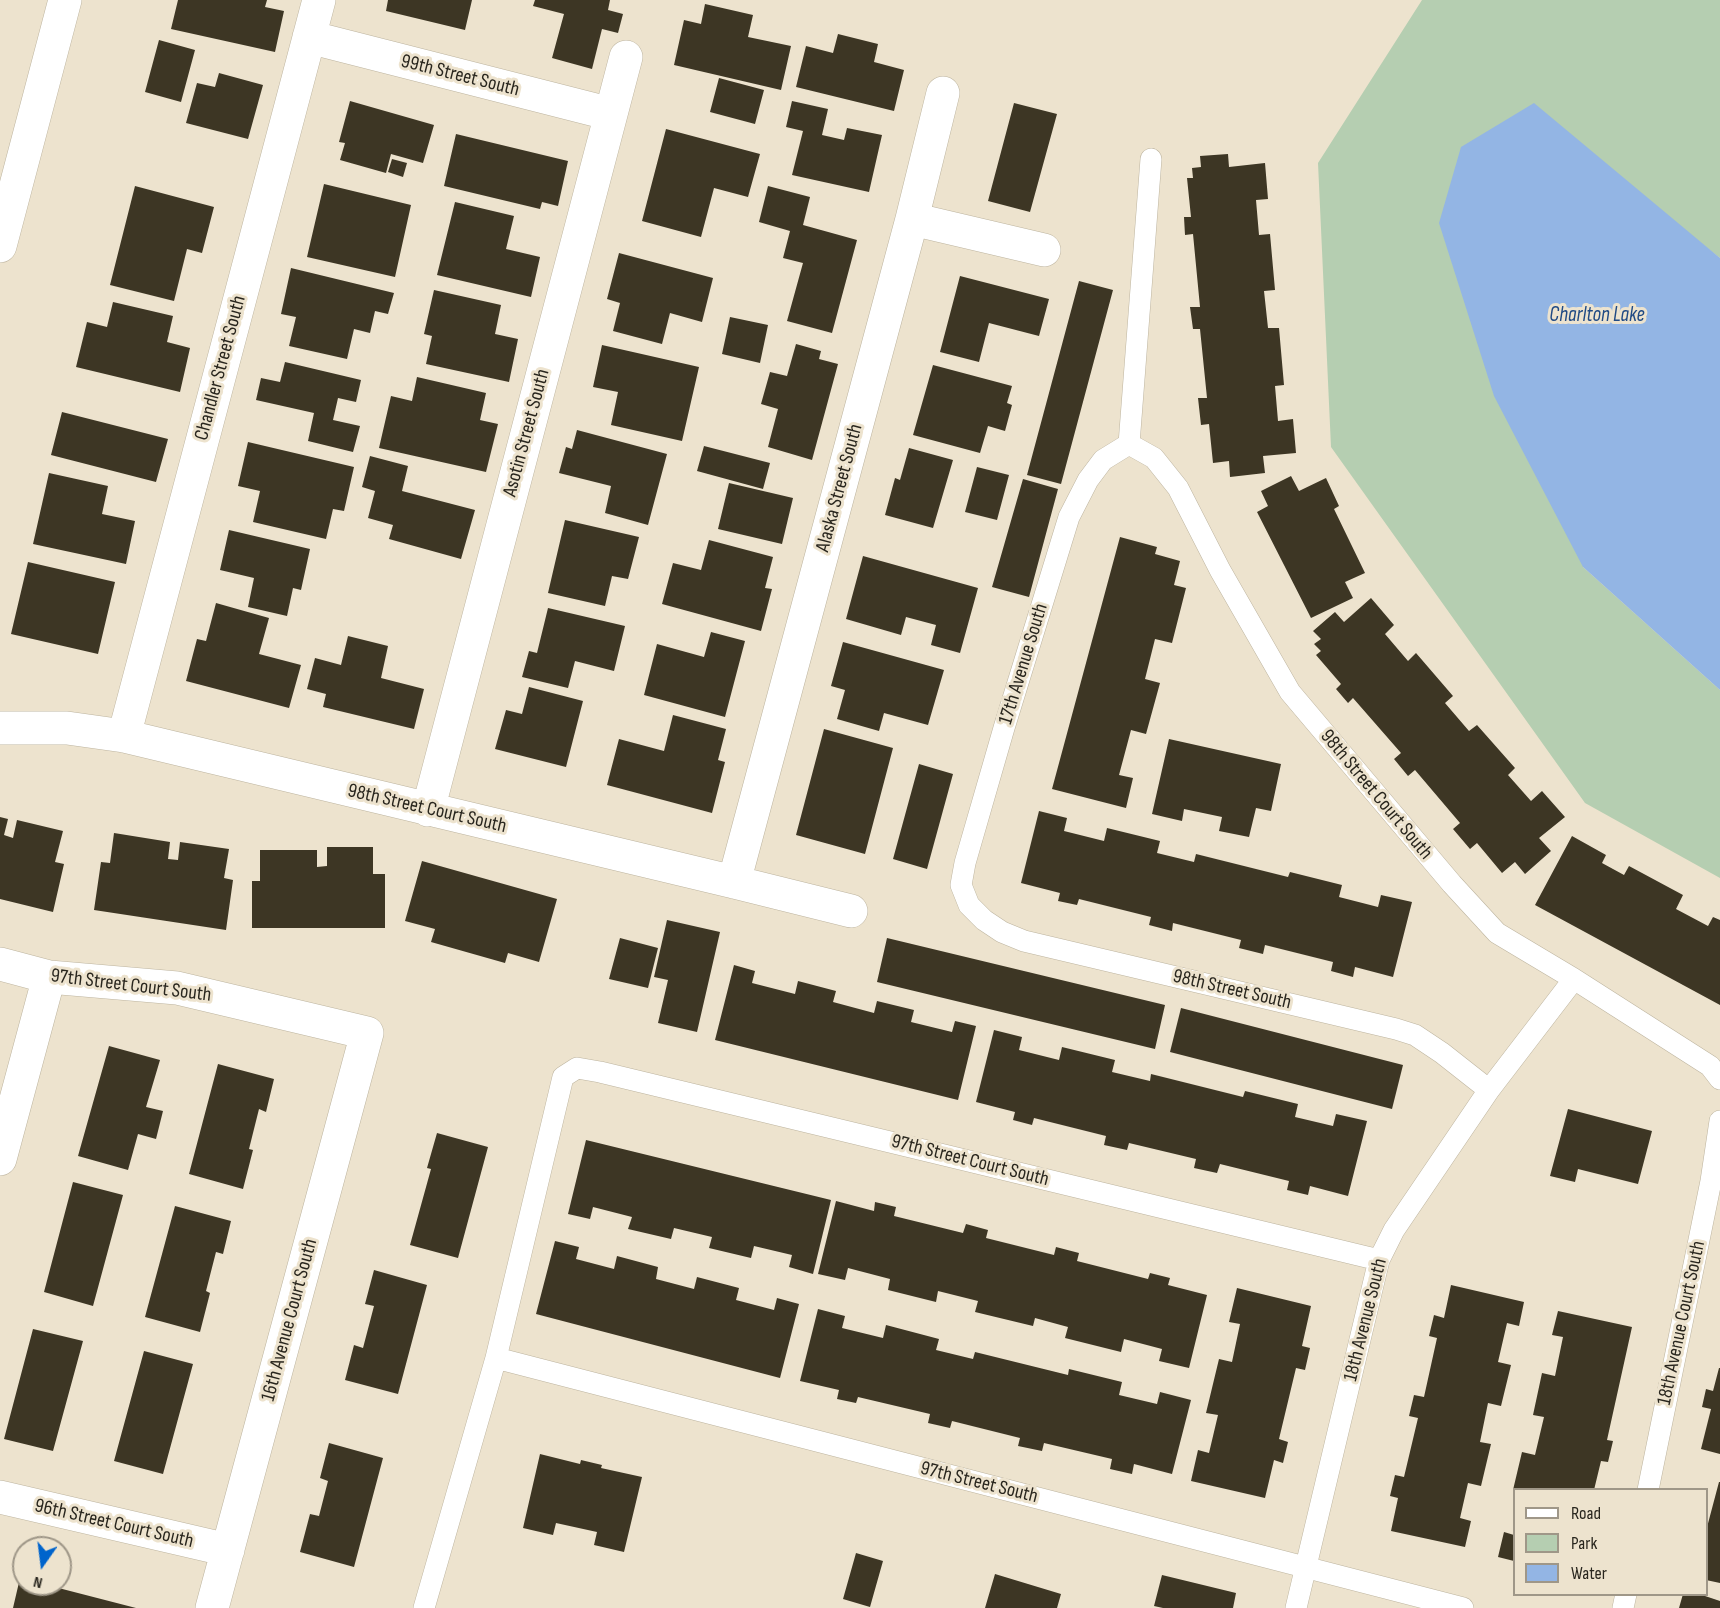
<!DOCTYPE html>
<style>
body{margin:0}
#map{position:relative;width:1720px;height:1608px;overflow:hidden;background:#ede3ce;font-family:"Sofia Sans Condensed",sans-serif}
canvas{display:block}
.legend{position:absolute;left:1513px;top:1488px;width:195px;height:108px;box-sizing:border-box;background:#ede3ce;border:2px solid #9f9788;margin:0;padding:8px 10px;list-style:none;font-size:18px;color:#29261e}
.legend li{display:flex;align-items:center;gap:12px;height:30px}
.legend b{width:30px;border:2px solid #9f9788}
.north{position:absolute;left:12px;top:1536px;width:60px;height:60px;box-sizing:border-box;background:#ede3ce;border:2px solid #9f9788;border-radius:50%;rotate:194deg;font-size:16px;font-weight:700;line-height:24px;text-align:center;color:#29261e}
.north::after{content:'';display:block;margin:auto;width:21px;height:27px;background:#0064cc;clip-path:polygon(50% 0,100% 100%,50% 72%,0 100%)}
</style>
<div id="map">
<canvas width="1720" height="1608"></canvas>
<ul class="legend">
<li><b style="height:8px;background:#fff"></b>Road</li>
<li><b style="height:16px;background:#b5ceb1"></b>Park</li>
<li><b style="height:16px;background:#93b5e4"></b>Water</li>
</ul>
<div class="north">N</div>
</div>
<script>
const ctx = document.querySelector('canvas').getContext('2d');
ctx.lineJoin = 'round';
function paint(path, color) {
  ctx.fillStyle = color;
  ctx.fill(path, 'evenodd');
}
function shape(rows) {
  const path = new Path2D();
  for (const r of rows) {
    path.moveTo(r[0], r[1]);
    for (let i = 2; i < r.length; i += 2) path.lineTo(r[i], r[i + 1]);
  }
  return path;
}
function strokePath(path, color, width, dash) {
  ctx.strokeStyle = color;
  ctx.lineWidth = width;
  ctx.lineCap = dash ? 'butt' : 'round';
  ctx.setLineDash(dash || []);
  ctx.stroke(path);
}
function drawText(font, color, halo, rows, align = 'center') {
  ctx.font = font + ' "Sofia Sans Condensed",sans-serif';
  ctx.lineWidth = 6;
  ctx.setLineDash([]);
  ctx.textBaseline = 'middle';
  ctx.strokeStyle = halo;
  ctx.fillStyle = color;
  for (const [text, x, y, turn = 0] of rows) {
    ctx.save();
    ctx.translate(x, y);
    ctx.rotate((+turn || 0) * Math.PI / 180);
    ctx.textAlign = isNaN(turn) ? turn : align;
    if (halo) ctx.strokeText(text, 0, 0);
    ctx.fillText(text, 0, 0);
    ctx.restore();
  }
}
const green = shape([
 [1422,0,1720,0,1720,258,1694,238,1583,567,1720,690,1720,878,1585,803,1331,447,1318,163]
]);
const water = shape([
 [1534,103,1720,258,1720,690,1583,567,1494,396,1439,223,1461,147]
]);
const building = shape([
 [178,0,267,0,265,7,284,11,275,52,171,29],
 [388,0,472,0,465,30,386,11],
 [535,0,610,0,608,10,623,14,618,33,602,29,592,69,552,58,564,14,533,6],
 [705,4,753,15,748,37,791,46,781,90,674,65,684,20,701,24],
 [838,34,878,44,874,62,904,70,894,111,796,87,806,46,833,53],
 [159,40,195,50,181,102,145,92],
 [219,73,263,85,248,139,186,123,197,83,215,87],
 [719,78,764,90,755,124,710,112],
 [350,101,434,125,423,163,391,154,386,173,340,160,345,143,339,142],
 [792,101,828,109,822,135,844,140,847,128,882,135,869,192,792,175,803,131,786,127],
 [1014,103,1057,114,1030,212,988,201],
 [666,129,760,154,748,197,714,188,701,237,642,221],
 [456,134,568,161,558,206,542,202,540,209,444,186],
 [1228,154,1229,167,1265,163,1268,199,1256,200,1259,235,1270,234,1275,290,1264,291,1268,328,1279,328,1284,385,1275,386,1278,421,1293,419,1296,453,1263,456,1265,473,1230,477,1229,461,1213,463,1209,424,1201,425,1198,398,1207,398,1200,329,1193,329,1190,307,1200,307,1193,234,1185,235,1184,217,1191,217,1187,178,1193,178,1192,168,1201,167,1200,156],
 [392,159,407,163,403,177,388,172],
 [324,184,411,205,395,277,307,257],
 [135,186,214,207,202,253,187,249,174,301,110,285],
 [768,186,810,197,803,225,857,240,832,333,787,321,803,263,783,258,790,231,759,222],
 [455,202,514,216,506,249,540,257,531,297,437,275],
 [619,253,713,278,702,322,670,313,662,344,613,331,620,303,607,299],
 [291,268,394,293,388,314,375,311,370,333,354,329,347,359,289,346,296,317,281,314],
 [960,276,1049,299,1039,336,989,323,979,362,940,352],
 [1079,281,1113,290,1061,484,1027,475],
 [434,290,501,305,495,334,518,339,509,382,426,364,432,336,424,334],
 [113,302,173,316,167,342,190,348,180,392,76,367,87,322,107,327],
 [730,317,768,325,760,363,722,354],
 [796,344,821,351,819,359,838,364,812,460,768,447,778,409,761,404,770,372,787,376],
 [602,345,699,367,682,441,611,425,618,392,593,387],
 [285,362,361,380,356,402,338,398,333,420,360,426,353,452,308,441,314,413,256,400,261,378,280,382],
 [933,365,1012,386,1007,403,1012,405,1005,431,988,426,980,453,913,435],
 [417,377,486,393,480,420,498,424,486,472,379,448,391,396,412,401],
 [62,412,168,439,156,482,51,455],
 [577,430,667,454,648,525,605,513,611,486,559,473,566,447,572,449],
 [248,442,354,467,344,511,333,509,326,539,253,522,260,491,238,486],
 [704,446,770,463,763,489,697,471],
 [909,448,953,460,933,528,885,515,895,478,900,480],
 [370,456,408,466,402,491,475,510,461,559,389,539,393,525,368,518,375,491,362,487],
 [977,467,1009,475,997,520,965,512],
 [49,473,108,486,102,514,135,521,126,564,33,544],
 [1291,476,1299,491,1326,478,1339,506,1334,509,1365,573,1345,582,1353,598,1311,618,1257,512,1268,506,1261,491],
 [1023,479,1058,489,1029,597,992,587],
 [729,483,793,498,782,544,718,529],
 [565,520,639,537,628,579,612,576,605,606,548,593],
 [229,530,310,549,301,590,293,588,287,616,248,607,254,578,220,570],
 [1120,537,1157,547,1155,554,1180,561,1174,585,1186,588,1172,643,1155,639,1145,679,1160,683,1146,734,1131,730,1119,775,1133,778,1126,808,1052,789],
 [709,540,773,557,765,588,772,589,761,631,662,604,673,563,701,570],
 [863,556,978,588,960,653,931,645,936,625,906,617,901,635,846,619],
 [28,562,115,582,98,654,11,634],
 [1371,598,1394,625,1385,634,1408,661,1416,653,1453,696,1445,703,1469,731,1477,725,1515,768,1508,775,1531,801,1542,791,1565,817,1539,838,1551,851,1525,874,1515,862,1502,873,1477,843,1470,849,1453,829,1460,823,1415,770,1408,776,1394,759,1401,753,1353,698,1348,703,1336,689,1341,684,1316,655,1321,651,1314,644,1321,639,1313,631,1335,612,1344,622],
 [216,603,269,618,259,654,301,665,289,708,186,681,197,639,206,641],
 [548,608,625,626,614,671,575,661,568,688,522,677,529,651,537,653],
 [711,632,745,641,725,717,644,695,657,644,704,657],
 [348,636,388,646,381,678,424,689,414,729,323,707,326,694,307,689,315,658,341,665],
 [843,642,944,670,928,725,884,713,879,731,837,719,845,690,831,686],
 [529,687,583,701,566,767,495,749,506,710,522,714],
 [673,715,726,729,718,760,725,762,712,813,607,785,619,739,664,751],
 [824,729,893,748,865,854,796,835],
 [1169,739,1281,764,1271,811,1256,808,1249,837,1219,831,1222,817,1184,809,1182,821,1152,814],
 [919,764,953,774,927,869,893,859],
 [1039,811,1067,818,1064,831,1104,841,1107,828,1160,841,1157,853,1194,862,1196,854,1288,877,1290,872,1342,885,1339,897,1378,907,1381,895,1412,902,1393,977,1355,967,1353,977,1331,971,1333,962,1265,945,1263,954,1239,948,1241,940,1173,923,1172,931,1149,925,1151,917,1079,899,1077,905,1058,901,1060,893,1021,883],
 [0,817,8,819,4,835,13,838,17,820,63,831,55,862,64,864,53,912,0,899],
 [114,833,170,842,168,859,178,860,180,842,229,849,224,878,233,880,226,930,94,910,101,862,110,863],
 [1572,836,1606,855,1602,863,1624,875,1629,866,1683,895,1676,909,1708,926,1713,917,1720,920,1720,1005,1535,905],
 [327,847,373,847,373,874,385,874,385,928,252,928,252,881,260,881,260,850,317,850,317,867,327,866],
 [422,861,557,899,539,962,508,953,505,963,431,942,435,929,405,921],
 [667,920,720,932,697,1032,658,1023,668,980,654,977],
 [620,938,658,948,648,988,609,979],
 [887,938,1165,1005,1155,1049,877,982],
 [734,965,755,971,752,983,795,994,798,981,836,991,833,1002,874,1013,877,1001,914,1010,911,1022,952,1032,955,1021,976,1026,958,1100,715,1040],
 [1181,1008,1403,1065,1392,1109,1170,1052],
 [994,1030,1022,1037,1019,1050,1059,1060,1062,1047,1115,1060,1112,1072,1150,1081,1151,1074,1243,1097,1245,1091,1298,1104,1295,1117,1333,1126,1336,1114,1367,1121,1348,1196,1310,1186,1308,1195,1287,1190,1289,1181,1220,1164,1217,1173,1194,1168,1196,1159,1129,1143,1127,1150,1104,1145,1106,1136,1034,1118,1032,1125,1013,1120,1015,1112,976,1102],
 [109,1046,160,1060,146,1107,163,1111,156,1139,138,1134,128,1170,78,1156],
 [218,1064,274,1079,266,1112,259,1109,249,1149,253,1150,243,1189,189,1174],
 [1568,1109,1652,1131,1638,1184,1578,1169,1575,1182,1550,1176],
 [437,1133,488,1147,458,1258,410,1245,431,1169,427,1168],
 [586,1140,831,1200,813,1274,789,1267,792,1255,754,1246,751,1258,709,1248,712,1237,674,1228,671,1239,628,1229,632,1217,593,1207,590,1219,568,1214],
 [73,1182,123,1195,93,1306,44,1292],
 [836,1201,874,1211,875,1202,896,1207,894,1216,963,1233,966,1224,988,1230,986,1238,1054,1255,1056,1247,1079,1253,1077,1261,1148,1279,1150,1273,1170,1278,1168,1285,1207,1295,1189,1368,1159,1361,1162,1349,1124,1339,1121,1352,1065,1338,1068,1327,1035,1318,1033,1326,975,1312,978,1301,938,1291,936,1302,888,1290,890,1279,848,1268,845,1280,818,1274],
 [175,1206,231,1221,223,1254,216,1252,206,1291,210,1293,200,1332,145,1317],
 [555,1241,579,1247,576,1259,614,1269,617,1256,658,1267,656,1279,694,1289,697,1277,739,1288,736,1300,774,1310,777,1298,799,1304,780,1378,536,1314],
 [374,1270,427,1285,398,1394,345,1380,354,1345,363,1348,374,1306,365,1304],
 [1451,1285,1524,1302,1519,1326,1507,1323,1498,1362,1511,1365,1501,1406,1488,1403,1480,1442,1491,1444,1481,1486,1468,1483,1460,1518,1471,1521,1465,1547,1391,1531,1398,1498,1390,1496,1395,1475,1404,1477,1418,1418,1409,1416,1414,1395,1424,1397,1437,1338,1429,1336,1434,1315,1444,1318],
 [1237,1288,1311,1306,1302,1346,1310,1348,1305,1370,1296,1368,1279,1439,1288,1442,1283,1463,1274,1460,1265,1498,1191,1481,1198,1450,1209,1453,1218,1415,1206,1413,1219,1359,1232,1362,1240,1324,1229,1322],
 [818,1309,845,1316,842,1328,883,1338,886,1325,939,1339,936,1350,973,1359,975,1352,1068,1375,1069,1369,1122,1382,1119,1395,1157,1404,1160,1392,1191,1400,1172,1474,1134,1464,1132,1474,1110,1469,1112,1459,1044,1443,1042,1451,1018,1446,1020,1438,952,1421,950,1428,928,1423,930,1414,858,1397,856,1403,837,1399,839,1390,800,1381],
 [1558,1311,1632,1327,1607,1440,1613,1441,1608,1462,1601,1461,1594,1490,1513,1490,1522,1452,1535,1455,1544,1417,1533,1415,1542,1373,1555,1376,1563,1337,1552,1335],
 [33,1329,83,1341,53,1451,4,1439],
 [144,1351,193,1364,163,1474,114,1461],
 [1719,1368,1720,1368,1720,1454,1701,1449,1711,1409,1702,1407,1706,1389,1713,1391],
 [329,1443,383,1458,354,1567,300,1552,310,1514,319,1516,328,1481,320,1478],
 [540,1454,580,1464,581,1460,602,1465,601,1468,642,1477,624,1552,594,1545,597,1532,556,1523,553,1535,523,1528],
 [1719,1482,1720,1482,1720,1583,1706,1580,1706,1531],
 [1504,1532,1514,1535,1514,1561,1498,1557],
 [856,1553,883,1561,870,1607,843,1599],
 [995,1574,1061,1594,1057,1608,985,1608],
 [1162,1575,1236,1593,1233,1608,1163,1608,1154,1606],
 [20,1578,24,1579,24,1584,43,1584,136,1608,13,1608],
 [1683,1594,1699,1594,1720,1601,1720,1608,1679,1608]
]);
const service = shape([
 [1129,444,1103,460,1088,480,1069,517,1004,728,965,863,961,885,969,905,984,920,1002,932,1024,941,1396,1029,1415,1035,1442,1053,1489,1090],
 [1129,444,1154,458,1178,488,1220,570,1290,692,1452,884,1497,933,1574,979,1710,1066,1720,1079],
 [1129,444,1151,159],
 [496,1358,1463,1608],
 [1648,1490,1711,1181,1720,1121],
 [424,1608,496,1358,563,1077,577,1068,600,1072,1379,1260],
 [1296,1608,1379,1260,1394,1230,1489,1090,1574,979],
 [1623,1608,1626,1594]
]);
const minor = shape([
 [309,37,611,114],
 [912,219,1044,250],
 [0,728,67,728,124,736,734,882,851,911],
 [124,736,319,0],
 [428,810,626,57],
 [734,882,912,219,943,93],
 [0,964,49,977,177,988,367,1033,212,1608],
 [0,1159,49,977],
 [0,1497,228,1550]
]);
const tertiary = shape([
 [0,246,65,0]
]);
const streetNames = [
 ["99th Street South",460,76,14],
 ["Chandler Street South",221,368,-75],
 ["Asotin Street South",527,433,-75],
 ["Alaska Street South",840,488,-75],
 ["17th Avenue South",1024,664,-73],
 ["98th Street Court South",1376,795,50],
 ["98th Street Court South",427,809,13],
 ["97th Street Court South",131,986,7],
 ["98th Street South",1232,990,13],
 ["97th Street Court South",970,1161,14],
 ["16th Avenue Court South",290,1320,-75],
 ["18th Avenue South",1366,1320,-76],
 ["18th Avenue Court South",1682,1323,-78],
 ["97th Street South",979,1483,14],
 ["96th Street Court South",114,1524,13]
];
const waterNames = [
 ["Charlton Lake",1597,316]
];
paint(green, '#b5ceb1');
paint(water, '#93b5e4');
paint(building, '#3d3624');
strokePath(service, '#bdb49f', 22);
strokePath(minor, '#bdb49f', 34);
strokePath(tertiary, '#bdb49f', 34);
strokePath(service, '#fff', 21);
strokePath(minor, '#fff', 33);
strokePath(tertiary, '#fff', 33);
drawText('20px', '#29261e', '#ede3ce', streetNames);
drawText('italic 21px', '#204a84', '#ede3ce', waterNames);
</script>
